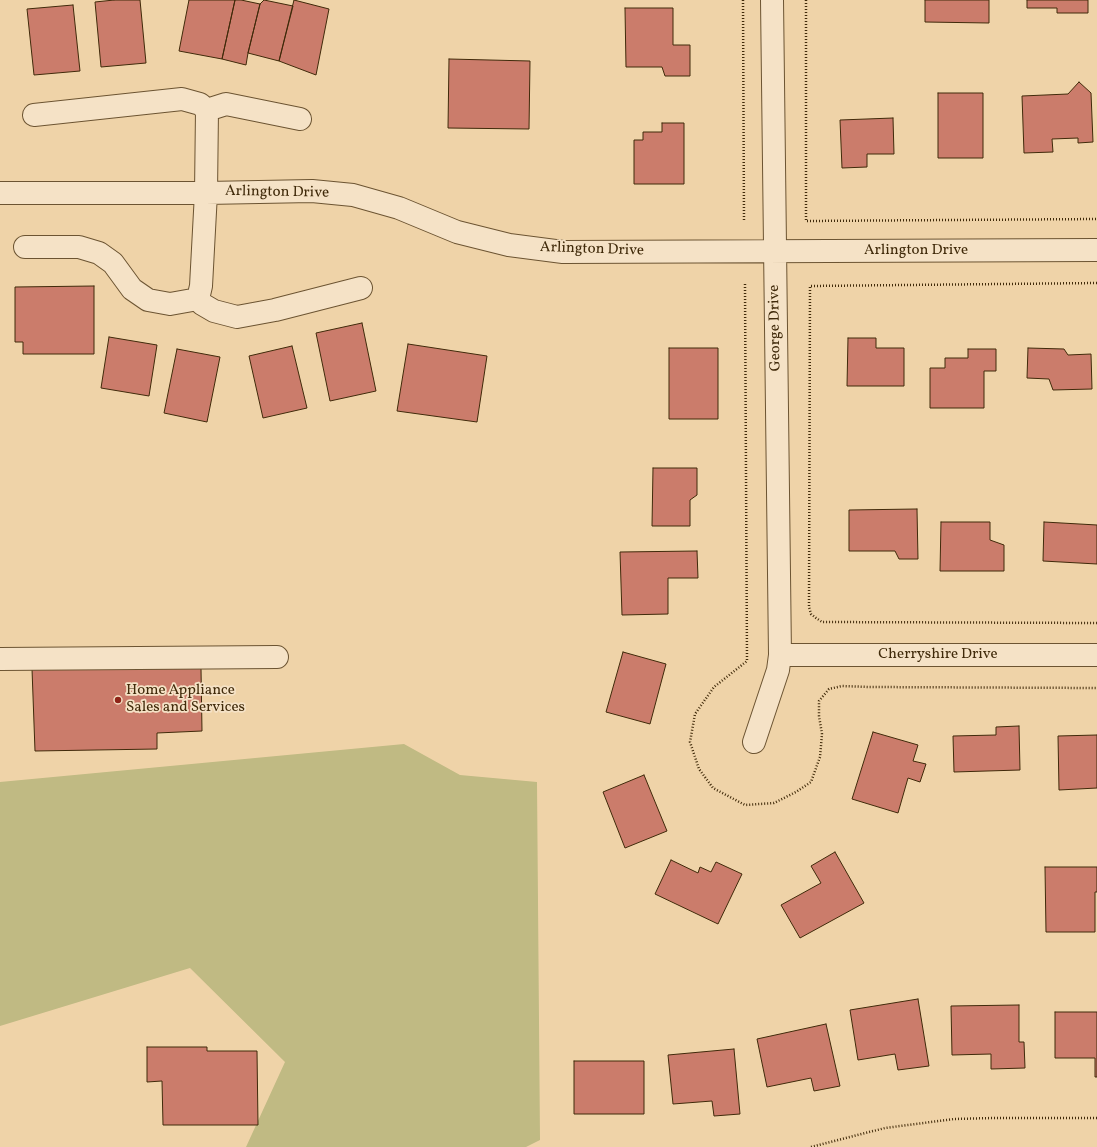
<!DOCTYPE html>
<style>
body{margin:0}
canvas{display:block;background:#efd3a8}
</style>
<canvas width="1097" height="1147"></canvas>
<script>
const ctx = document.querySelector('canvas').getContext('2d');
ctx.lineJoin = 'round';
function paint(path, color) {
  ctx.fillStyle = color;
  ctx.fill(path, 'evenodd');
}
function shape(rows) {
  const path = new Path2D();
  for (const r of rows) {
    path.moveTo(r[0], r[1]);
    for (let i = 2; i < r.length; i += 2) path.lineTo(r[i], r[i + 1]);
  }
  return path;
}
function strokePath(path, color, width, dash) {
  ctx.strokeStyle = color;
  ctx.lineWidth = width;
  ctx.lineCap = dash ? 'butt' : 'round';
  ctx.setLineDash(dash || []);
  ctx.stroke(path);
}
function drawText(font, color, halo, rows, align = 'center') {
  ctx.font = font + ' Vollkorn,serif';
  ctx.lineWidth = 3.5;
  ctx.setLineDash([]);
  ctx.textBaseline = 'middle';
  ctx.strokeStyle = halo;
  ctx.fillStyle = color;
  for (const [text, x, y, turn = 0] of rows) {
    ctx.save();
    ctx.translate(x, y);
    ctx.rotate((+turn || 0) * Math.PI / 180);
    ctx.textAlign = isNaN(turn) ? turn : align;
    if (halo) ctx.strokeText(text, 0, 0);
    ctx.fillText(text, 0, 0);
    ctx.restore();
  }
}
const green = shape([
 [404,744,460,775,537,782,540,1140,526,1147,246,1147,285,1062,190,968,0,1026,0,782]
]);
const building = shape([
 [114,0,140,0,146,63,101,67,95,2,114,0],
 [189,0,235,0,222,59,179,51,189,0],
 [235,0,241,0,260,4,248,53,246,65,222,59,235,0],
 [264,0,293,6,279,61,248,53,260,4,264,0],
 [294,0,329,9,316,75,279,61,294,0],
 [925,0,989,0,989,23,925,22,925,0],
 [1027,0,1088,0,1088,13,1057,13,1057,8,1027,8,1027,0],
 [73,5,80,71,34,75,27,9,73,5],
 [625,8,673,8,673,45,690,45,690,76,665,76,662,67,626,67,625,8],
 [449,59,530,61,529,129,448,128,449,59],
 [1079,82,1091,93,1093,142,1078,143,1078,138,1052,139,1053,152,1024,153,1022,96,1068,94,1079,82],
 [938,93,983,93,983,158,938,158,938,93],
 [893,118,894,154,867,154,867,167,842,168,840,120,893,118],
 [662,123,684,123,684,184,634,184,634,140,643,140,643,132,662,132,662,123],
 [94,286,94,354,23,354,23,342,15,342,15,287,94,286],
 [362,323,376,391,330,401,316,333,362,323],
 [109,337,157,345,149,396,101,388,109,337],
 [848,338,876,338,876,348,904,348,904,386,847,386,848,338],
 [408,344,487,356,477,422,397,411,408,344],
 [292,346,307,408,263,418,249,356,292,346],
 [669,348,718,348,718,419,669,419,669,348],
 [1028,348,1064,349,1068,355,1091,354,1092,389,1053,390,1049,379,1027,378,1028,348],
 [177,349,220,357,207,422,164,413,177,349],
 [968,349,996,349,996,371,984,371,984,408,930,408,930,368,945,368,945,358,968,358,968,349],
 [653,468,697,468,697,495,690,500,690,526,652,526,653,468],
 [917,509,918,559,899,559,895,551,849,551,849,510,917,509],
 [941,522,990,522,990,540,1004,545,1004,571,940,571,941,522],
 [1044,522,1097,525,1097,564,1043,561,1044,522],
 [697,551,698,578,668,578,668,614,622,615,620,552,697,551],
 [623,652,666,664,650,724,606,712,623,652],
 [201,668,202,731,157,733,157,749,35,751,32,669,201,668],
 [1019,726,1020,770,954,772,953,736,996,735,996,727,1019,726],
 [873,732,918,745,913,761,926,764,920,782,908,778,898,813,852,799,873,732],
 [1097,735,1097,788,1059,790,1058,736,1097,735],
 [644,775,667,831,625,848,603,792,644,775],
 [835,852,864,903,800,938,781,905,821,883,811,866,835,852],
 [671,860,698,873,700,867,711,872,716,862,742,874,718,924,655,894,671,860],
 [1045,867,1097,867,1097,892,1095,892,1095,932,1046,932,1045,867],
 [918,999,929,1066,898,1070,895,1054,858,1060,850,1010,918,999],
 [1019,1005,1019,1042,1024,1042,1025,1068,991,1069,991,1054,952,1055,951,1006,1019,1005],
 [1055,1012,1097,1012,1097,1077,1095,1077,1095,1058,1055,1058,1055,1012],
 [826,1024,840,1086,814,1091,811,1078,767,1087,757,1039,826,1024],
 [147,1047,207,1047,207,1051,257,1051,258,1125,163,1125,162,1081,147,1082,147,1047],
 [734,1049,740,1114,714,1116,712,1101,673,1104,668,1055,734,1049],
 [574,1061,644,1061,644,1114,574,1114,574,1061]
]);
const path = shape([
 [743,0,744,222],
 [806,0,806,221,1097,219],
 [1097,283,810,286,809,607,811,614,816,618,822,622,1097,623],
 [745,284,747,661,714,687,695,714,690,742,699,769,713,788,745,805,774,803,796,792,811,782,820,757,822,734,819,716,819,701,829,689,842,686,869,687,1097,688],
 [811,1147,885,1128,954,1119,993,1118,1097,1118]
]);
const minor = shape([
 [207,110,226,104,300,119],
 [0,193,206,193,312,191,353,195,399,208,457,232,509,245,563,252,1097,250],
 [25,247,79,247,99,253,113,263,132,289,148,300,170,304,198,299,201,286,206,193,207,110,200,104,182,99,34,115],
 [198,299,202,304,214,311,237,317,275,310,361,288],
 [780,655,1097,655],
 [0,659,277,657],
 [754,742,778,670,780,655,772,0]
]);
const markers = [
 [118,700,4,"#8f2418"]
];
const streetNames = [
 ["Arlington Drive",277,193,1],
 ["Arlington Drive",592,250,2],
 ["Arlington Drive",916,251],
 ["George Drive",776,328,-91],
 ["Cherryshire Drive",938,655]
];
const poiNames = [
 ["Home Appliance",126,691],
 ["Sales and Services",126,708]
];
paint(green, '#c0ba83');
paint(building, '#cb7c6b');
strokePath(building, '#402a0a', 1);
strokePath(minor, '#6c5432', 24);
strokePath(path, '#402a0a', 2.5, [1, 2]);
strokePath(minor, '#f5e2c6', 22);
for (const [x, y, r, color] of markers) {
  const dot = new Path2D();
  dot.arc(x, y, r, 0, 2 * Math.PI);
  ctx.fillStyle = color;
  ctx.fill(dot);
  strokePath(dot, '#f5e2c6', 1.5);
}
drawText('15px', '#402a0a', '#f5e2c6', streetNames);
drawText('15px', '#402a0a', '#f5e2c6', poiNames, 'left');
</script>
